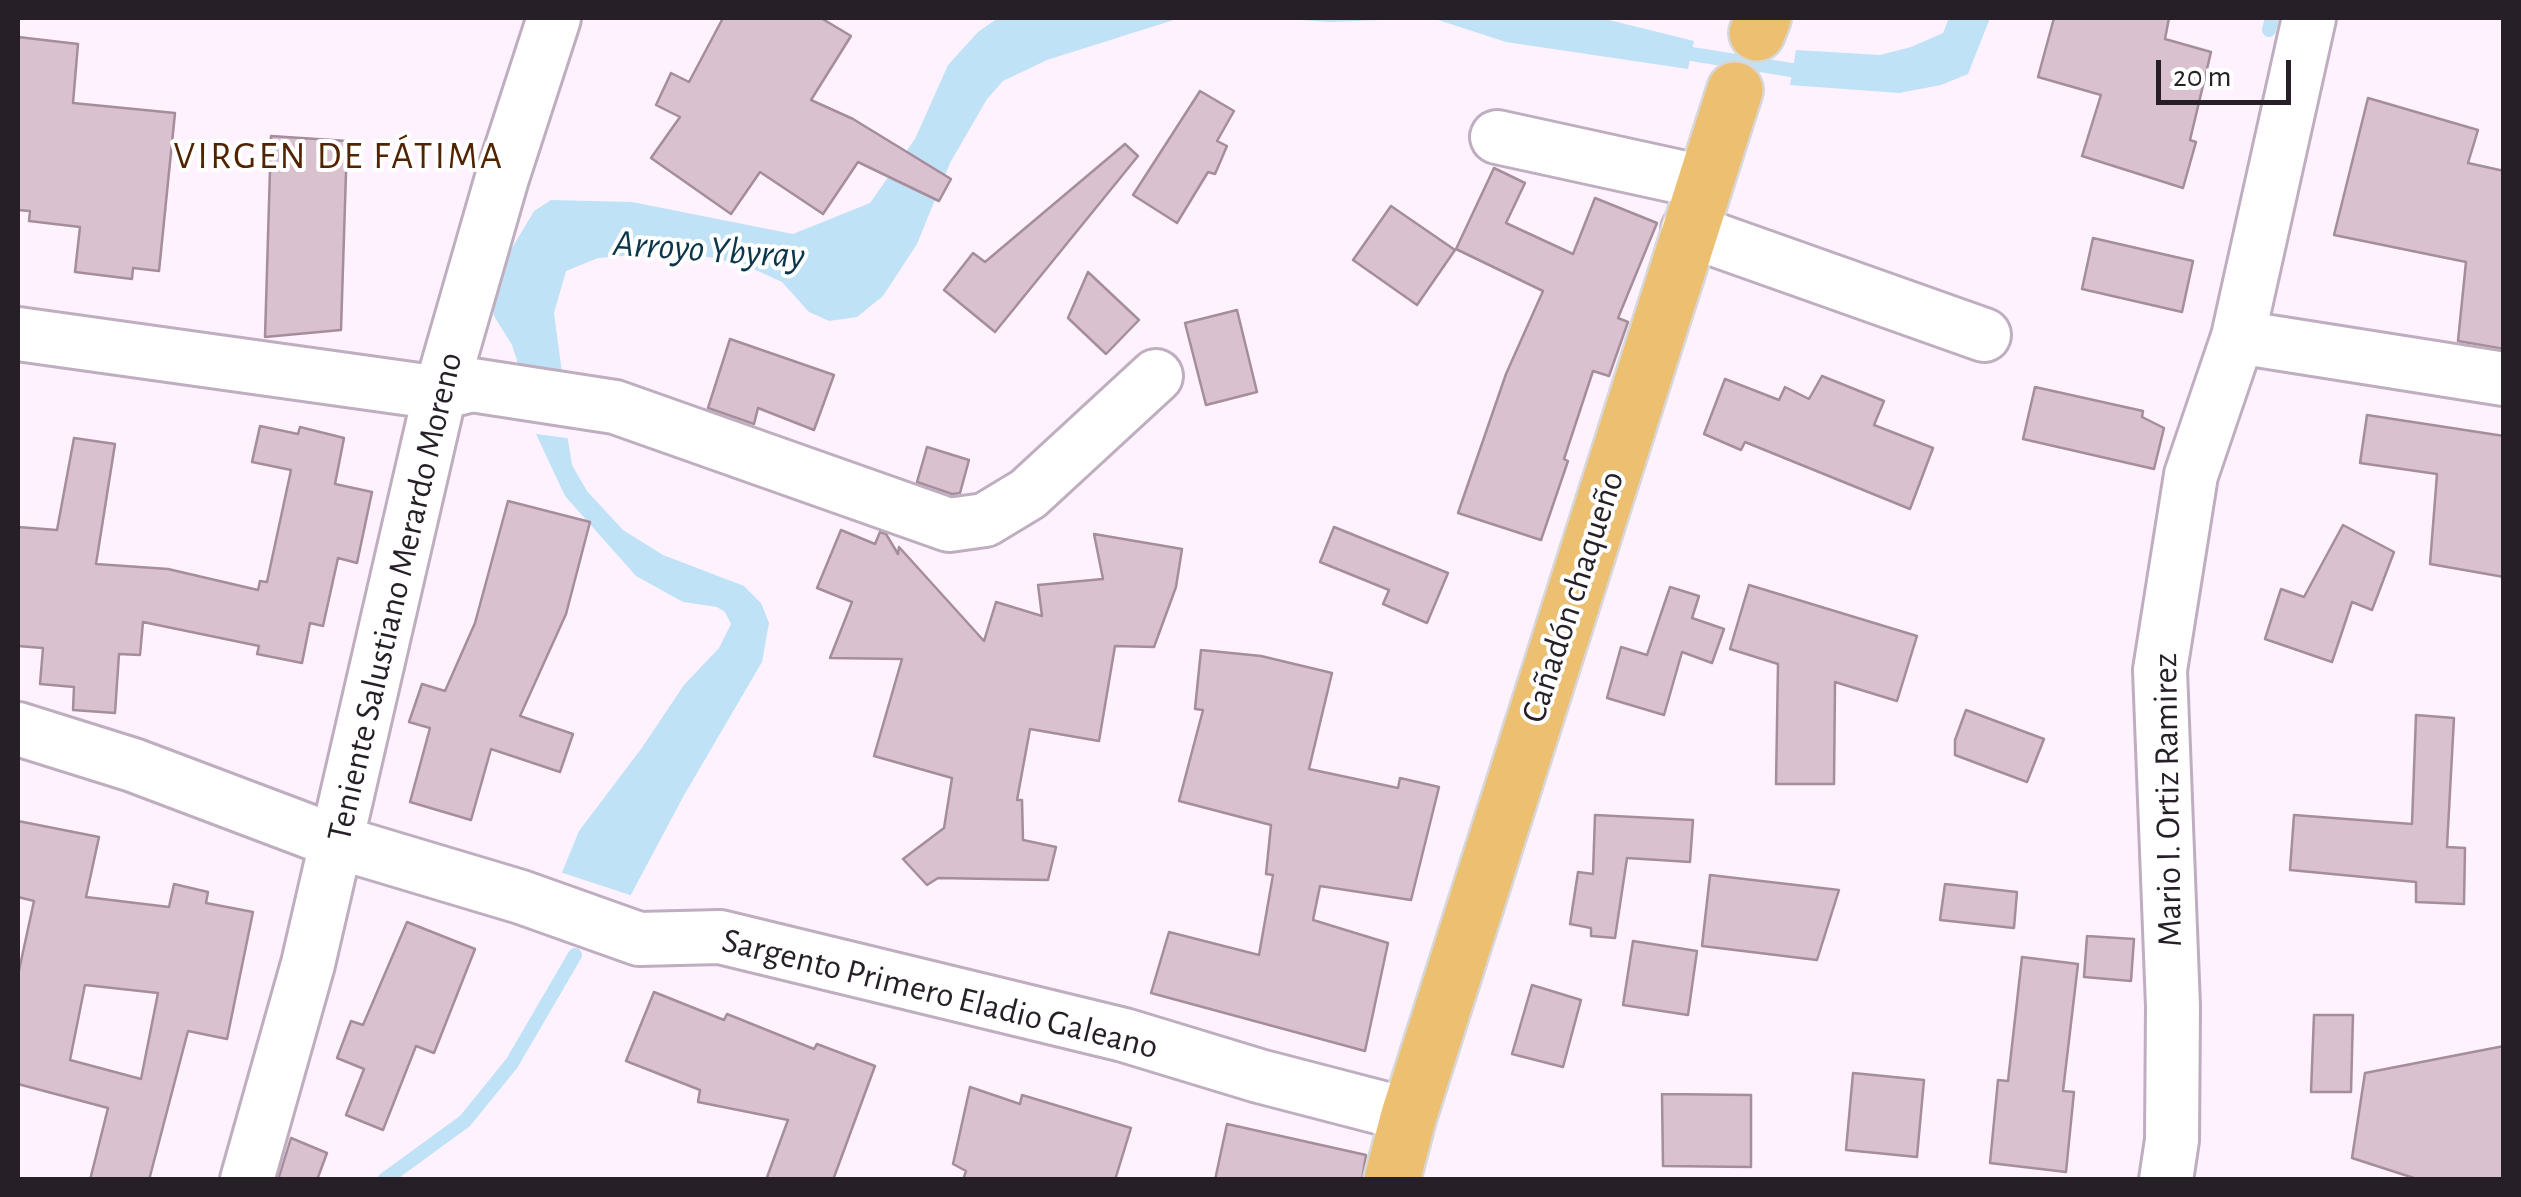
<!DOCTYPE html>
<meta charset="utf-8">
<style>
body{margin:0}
#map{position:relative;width:2521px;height:1197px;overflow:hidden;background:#fef2fe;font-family:"Alegreya Sans",sans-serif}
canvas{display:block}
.frame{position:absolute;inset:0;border:20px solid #261f27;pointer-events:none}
.scale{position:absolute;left:2156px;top:60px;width:135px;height:45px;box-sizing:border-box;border:5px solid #261f27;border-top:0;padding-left:12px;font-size:30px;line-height:35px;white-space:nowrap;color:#261f27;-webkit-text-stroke:8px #fff;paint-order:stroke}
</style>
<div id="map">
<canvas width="2521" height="1197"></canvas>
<div class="frame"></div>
<div class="scale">20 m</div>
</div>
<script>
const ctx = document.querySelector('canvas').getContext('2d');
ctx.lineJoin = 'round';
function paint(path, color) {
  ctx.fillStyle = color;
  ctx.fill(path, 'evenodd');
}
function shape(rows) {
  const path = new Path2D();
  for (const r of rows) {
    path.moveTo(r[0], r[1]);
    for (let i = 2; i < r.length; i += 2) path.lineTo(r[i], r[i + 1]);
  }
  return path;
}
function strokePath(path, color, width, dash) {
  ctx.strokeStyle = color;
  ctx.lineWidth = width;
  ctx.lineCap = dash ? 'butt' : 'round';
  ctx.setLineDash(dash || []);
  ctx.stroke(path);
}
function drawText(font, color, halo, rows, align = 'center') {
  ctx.font = font + ' "Alegreya Sans",sans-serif';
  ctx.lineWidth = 8;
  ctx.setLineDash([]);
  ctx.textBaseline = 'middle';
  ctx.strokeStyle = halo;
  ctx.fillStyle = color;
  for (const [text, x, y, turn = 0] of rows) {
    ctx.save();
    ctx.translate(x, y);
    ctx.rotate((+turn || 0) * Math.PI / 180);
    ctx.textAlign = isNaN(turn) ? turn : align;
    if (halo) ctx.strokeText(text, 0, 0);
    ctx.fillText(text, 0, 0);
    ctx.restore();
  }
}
const water = shape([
 [998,18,1180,18,1047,60,1003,81,987,99,950,163,917,244,883,296,857,317,829,321,809,312,782,282,745,265,680,251,598,258,566,271,554,313,563,380,521,373,512,345,494,316,490,285,534,211,551,200,632,202,793,234,870,203,915,139,948,65,978,32],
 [1270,18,1430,18,1331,22],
 [1432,18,1601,18,1694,41,1688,69,1506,42],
 [1949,18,1990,18,1968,74,1941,85,1899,93,1790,85,1796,50,1880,55,1911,47,1943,33],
 [565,421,572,465,587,491,623,530,663,555,744,586,761,603,769,623,762,662,683,797,626,904,556,887,579,831,641,749,684,685,719,648,731,624,725,612,717,607,683,602,636,576,565,496,536,434]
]);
const pier = shape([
 [526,417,570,419,573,439,530,433],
 [557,871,636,897,628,909,551,886]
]);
const stream = shape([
 [2269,30,2272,18],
 [1673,51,1810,73],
 [384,1180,465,1121,512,1063,575,955]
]);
const building = shape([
 [723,18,821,18,851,36,811,100,853,119,951,179,939,201,858,162,823,214,760,172,731,214,651,158,680,117,656,105,671,73,689,82,723,18],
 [2054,18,2169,18,2165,39,2211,52,2190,140,2196,142,2183,188,2082,156,2101,95,2038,77,2054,18],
 [18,37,78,44,73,103,175,113,159,271,133,268,132,279,75,272,80,227,29,221,30,211,18,210,18,37],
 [1200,91,1234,111,1217,141,1227,146,1215,174,1208,172,1177,223,1133,195,1200,91],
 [2368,98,2478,130,2468,163,2504,171,2504,349,2458,341,2466,262,2334,235,2368,98],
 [271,136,347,141,341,330,265,337,271,136],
 [1125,144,1138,156,995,332,944,290,973,253,985,262,1125,144],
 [1494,168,1525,183,1506,223,1573,254,1595,198,1657,223,1618,318,1628,322,1609,376,1593,371,1564,459,1568,461,1541,540,1458,513,1506,374,1543,291,1456,249,1494,168],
 [1391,206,1455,250,1417,305,1353,260,1391,206],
 [2093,238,2193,261,2182,312,2082,289,2093,238],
 [1088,272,1139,320,1106,354,1068,318,1088,272],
 [1237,310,1257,392,1206,405,1185,323,1237,310],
 [730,339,834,375,814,430,758,408,754,424,708,408,730,339],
 [1822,376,1884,401,1874,425,1933,448,1910,509,1745,442,1741,450,1704,434,1725,379,1779,400,1785,387,1809,399,1822,376],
 [2035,387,2143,411,2142,417,2164,428,2154,469,2023,439,2035,387],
 [2367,415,2504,436,2504,577,2430,564,2437,474,2360,463,2367,415],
 [260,426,298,434,300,427,344,438,335,484,372,492,357,563,338,558,323,626,310,623,302,663,257,654,259,646,143,622,140,655,119,654,115,713,73,710,74,687,40,684,43,648,18,646,18,527,57,530,74,438,115,444,96,564,168,569,258,590,260,581,267,582,291,470,252,462,260,426],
 [927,447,969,460,960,493,952,494,917,482,927,447],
 [508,501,590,522,566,614,520,716,573,734,560,772,491,749,471,820,410,802,430,728,409,722,422,684,445,691,475,623,508,501],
 [2343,525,2394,552,2372,610,2352,602,2332,662,2265,639,2281,589,2304,597,2343,525],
 [1334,527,1448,573,1427,623,1383,604,1389,590,1320,562,1334,527],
 [841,530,875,544,880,532,886,534,898,554,899,547,984,641,996,602,1042,616,1038,585,1103,579,1094,534,1182,549,1176,587,1154,647,1115,646,1099,741,1030,729,1017,800,1022,800,1023,840,1056,847,1048,880,938,878,927,885,903,859,944,828,952,778,874,756,902,659,830,658,852,602,817,588,841,530],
 [1749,585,1917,636,1897,701,1835,682,1834,784,1776,784,1778,664,1730,649,1749,585],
 [1670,587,1699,596,1692,618,1724,629,1712,663,1682,652,1664,715,1607,698,1621,647,1647,655,1670,587],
 [1201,650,1261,656,1332,673,1309,769,1398,788,1400,778,1439,787,1411,900,1320,886,1313,920,1388,943,1365,1051,1151,993,1169,932,1259,955,1273,875,1266,874,1271,825,1179,801,1203,710,1195,709,1201,650],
 [1966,710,2044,739,2027,782,1955,755,1955,740,1966,710],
 [2416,715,2454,718,2447,847,2465,848,2464,904,2416,902,2416,882,2290,870,2294,815,2412,824,2416,715],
 [1595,815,1693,820,1690,862,1627,858,1615,938,1591,936,1591,928,1570,924,1578,872,1593,874,1595,815],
 [18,821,99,837,86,897,169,907,174,884,208,892,206,903,253,912,227,1039,188,1031,149,1180,90,1180,108,1108,18,1084,18,975,34,901,18,897,18,821],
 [85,985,158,993,141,1079,70,1060,85,985],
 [1710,875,1839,890,1817,960,1702,946,1710,875],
 [1945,884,2017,892,2014,928,1940,920,1945,884],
 [407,922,475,949,434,1053,416,1046,383,1130,346,1115,364,1069,337,1058,351,1021,363,1025,407,922],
 [2087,936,2134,939,2131,981,2084,977,2087,936],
 [1633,941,1697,951,1688,1015,1623,1005,1633,941],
 [2022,957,2078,964,2063,1091,2074,1092,2066,1172,1990,1163,1998,1080,2008,1081,2022,957],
 [1532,985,1581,1000,1563,1067,1512,1054,1532,985],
 [654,992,724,1020,727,1014,814,1049,817,1044,875,1066,833,1180,766,1180,788,1120,698,1102,700,1090,626,1061,654,992],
 [2314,1015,2353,1015,2351,1092,2311,1092,2314,1015],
 [2504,1046,2504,1180,2420,1180,2352,1158,2365,1073,2504,1046],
 [1853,1073,1924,1080,1917,1157,1846,1150,1853,1073],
 [970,1087,1020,1104,1022,1095,1131,1128,1115,1180,963,1180,966,1171,953,1164,970,1087],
 [1662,1094,1751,1095,1751,1167,1663,1166,1662,1094],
 [1227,1124,1366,1155,1362,1180,1215,1180,1227,1124],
 [291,1138,327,1153,317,1180,278,1180,291,1138]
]);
const minor = shape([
 [1497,137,1703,182],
 [1688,230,1984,335],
 [18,334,440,393,472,385,615,407,949,525,985,520,1028,494,1156,376],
 [2238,337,2504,379],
 [18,729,133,765,337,842,521,897,639,939,720,937,1124,1035,1259,1076,1409,1115],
 [247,1180,308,964,440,393,502,178,554,18],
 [2166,1180,2172,1140,2173,1007,2160,670,2191,475,2238,337,2309,18]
]);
const major = shape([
 [1757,33,1763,18],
 [1392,1180,1409,1115,1735,90]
]);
const streetNames = [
 ["Teniente Salustiano Merardo Moreno",395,597,-77],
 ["Cañadón chaqueño",1573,597,-72],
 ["Mario I. Ortiz Ramirez",2168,800,-91],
 ["Sargento Primero Eladio Galeano",940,994,14]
];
const neighbourhoodNames = [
 ["VIRGEN DE FÁTIMA",339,157]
];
const waterNames = [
 ["Arroyo Ybyray",709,250,4]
];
paint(water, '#bfe2f7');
paint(pier, '#fef2fe');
strokePath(stream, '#bfe2f7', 14);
paint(building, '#dac1cf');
strokePath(building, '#a58d9b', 2.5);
strokePath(minor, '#bfadc0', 58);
strokePath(major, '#d8d7d8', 60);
strokePath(minor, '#fff', 52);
strokePath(major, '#ecbf71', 55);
drawText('35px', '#261f27', '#fff', streetNames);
ctx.letterSpacing = '2.5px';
drawText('38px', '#512401', '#fff', neighbourhoodNames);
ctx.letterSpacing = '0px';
drawText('italic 38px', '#0c364b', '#fff', waterNames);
</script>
